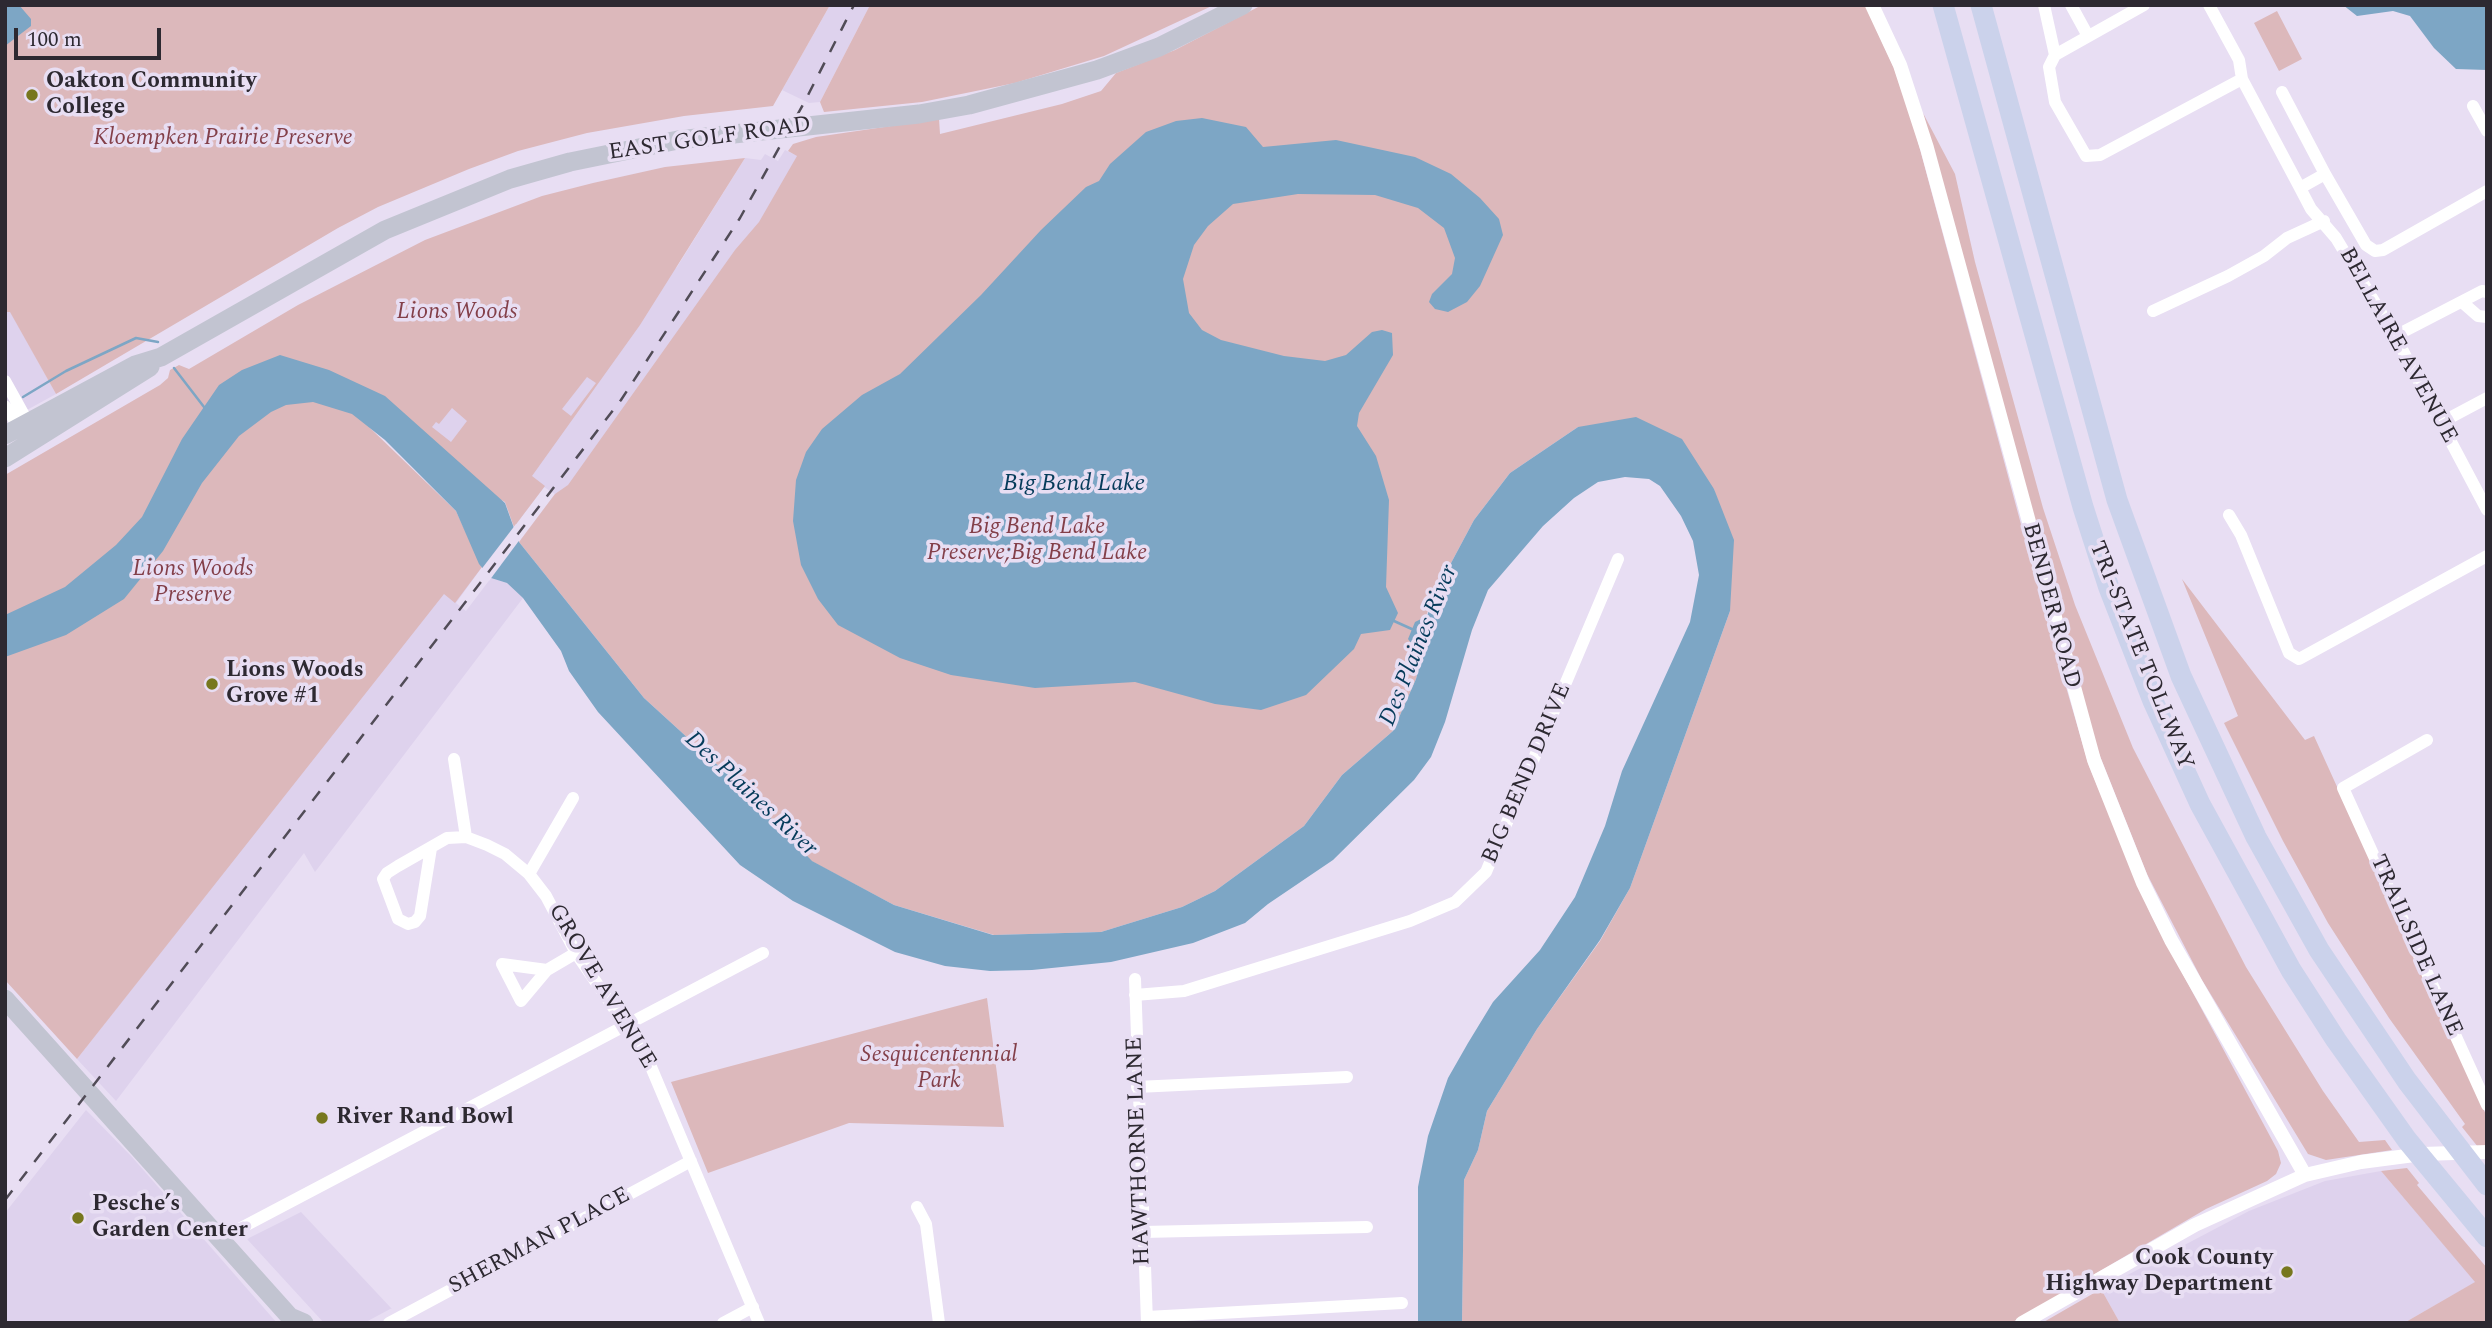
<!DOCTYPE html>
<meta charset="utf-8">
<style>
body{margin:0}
#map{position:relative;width:2492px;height:1328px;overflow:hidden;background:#e8def3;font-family:Spectral,serif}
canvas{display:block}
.frame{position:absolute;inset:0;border:7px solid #2d2931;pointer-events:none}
.scale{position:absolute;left:14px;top:28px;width:147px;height:32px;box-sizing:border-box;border:4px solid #2d2931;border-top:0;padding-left:9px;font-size:21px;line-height:24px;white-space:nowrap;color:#2d2931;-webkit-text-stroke:5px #e8def3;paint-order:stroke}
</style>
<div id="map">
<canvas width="2492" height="1328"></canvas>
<div class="frame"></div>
<div class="scale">100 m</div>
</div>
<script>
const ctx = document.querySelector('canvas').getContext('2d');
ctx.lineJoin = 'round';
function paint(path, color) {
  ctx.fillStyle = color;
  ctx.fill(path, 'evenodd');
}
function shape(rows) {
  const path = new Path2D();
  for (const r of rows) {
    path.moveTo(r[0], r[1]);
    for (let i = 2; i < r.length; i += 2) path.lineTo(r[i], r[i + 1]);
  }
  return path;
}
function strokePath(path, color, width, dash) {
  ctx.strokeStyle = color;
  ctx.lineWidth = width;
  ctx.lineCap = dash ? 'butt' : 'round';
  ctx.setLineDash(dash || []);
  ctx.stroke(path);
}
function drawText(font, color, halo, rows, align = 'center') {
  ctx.font = font + ' Spectral,serif';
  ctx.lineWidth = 7;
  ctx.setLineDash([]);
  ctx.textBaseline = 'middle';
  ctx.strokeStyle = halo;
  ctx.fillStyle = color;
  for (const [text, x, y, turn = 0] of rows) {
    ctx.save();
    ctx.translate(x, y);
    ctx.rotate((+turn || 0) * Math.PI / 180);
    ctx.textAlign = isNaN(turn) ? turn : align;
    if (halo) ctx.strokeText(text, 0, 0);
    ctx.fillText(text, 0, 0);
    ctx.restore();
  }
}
const built = shape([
 [830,5,870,5,820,102,809,103,782,90],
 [785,150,798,156,696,363,519,542,555,494,544,487,514,527,505,502,403,410,677,267,745,158,761,160,765,154,778,161],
 [5,302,56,394,5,422],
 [468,535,482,567,456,603,466,611,491,578,507,583,523,598,315,872,304,853,116,1101,77,1059,277,803],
 [86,1110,132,1157,277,1323,5,1323,5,1213],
 [2381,1171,2476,1282,2404,1323,2120,1323,2101,1289,2249,1211,2325,1181],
 [301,1212,391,1308,392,1308,364,1323,324,1323,247,1239]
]);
const green = shape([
 [5,5,830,5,773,106,684,116,587,133,518,151,469,169,378,207,338,228,56,394,10,312,5,312],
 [870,5,1214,5,1104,56,1015,83,922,102,824,112,820,102],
 [1262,5,1865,5,1894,68,1914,127,2050,632,2089,766,2151,915,2278,1151,2281,1163,2276,1174,2267,1181,2206,1209,2011,1323,1462,1323,1464,1180,1478,1150,1487,1111,1537,1029,1600,941,1630,888,1730,611,1714,489,1578,427,1510,473,1474,520,1434,595,1414,648,1422,657,1416,679,1393,731,1342,775,1304,826,1215,891,1182,907,1101,932,994,935,894,905,811,861,735,781,644,698,519,542,555,494,568,485,735,250,759,222,797,156,788,151,793,144,816,137,939,119,940,134,1062,104,1101,91,1116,73,1175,50],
 [2277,11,2302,59,2279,71,2254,23],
 [1923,113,1955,174,1975,262,2043,508,2075,605,2133,748,2246,967,2323,1091,2359,1142,2385,1140,2392,1150,2326,1160,2308,1154,2202,980,2147,874,2098,751],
 [745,158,640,325,532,476,545,486,514,527,505,502,369,427,456,511,482,567,455,603,444,594,77,1059,5,980,5,475,160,385,168,378,170,370,179,365,189,369,298,305,425,240,542,196,593,183,665,167],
 [587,377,596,383,571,416,562,409],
 [452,408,467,421,451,442,432,427,436,422,439,424],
 [2182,579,2305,740,2314,736,2487,1117,2487,1146,2478,1147,2462,1127,2465,1124,2389,1018,2328,923,2283,841,2224,723,2238,716],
 [987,998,1004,1127,849,1123,708,1173,671,1082],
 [2407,1168,2419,1183,2417,1185,2487,1268,2487,1323,2404,1323,2475,1282,2381,1171],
 [2101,1289,2120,1323,2042,1323]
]);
const water = shape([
 [5,5,19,5,31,19,31,26,5,46],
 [2343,5,2487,5,2487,70,2456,69,2434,48,2410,16,2393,11,2357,16],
 [1202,118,1246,127,1263,147,1336,140,1415,157,1451,174,1480,198,1499,219,1503,235,1480,286,1467,302,1448,312,1435,309,1429,302,1432,294,1452,274,1455,258,1444,228,1418,208,1375,195,1298,194,1233,204,1208,226,1194,245,1183,279,1189,313,1202,330,1221,340,1284,356,1325,361,1346,355,1372,332,1382,330,1392,333,1393,355,1359,413,1357,426,1376,456,1389,500,1386,587,1398,613,1390,630,1361,634,1354,649,1306,695,1261,710,1215,704,1135,682,1035,688,951,675,900,658,838,625,818,599,801,565,793,521,796,480,806,452,822,429,862,395,900,374,981,295,1041,230,1086,187,1099,181,1110,164,1146,132,1176,121],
 [280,355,329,370,385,396,505,503,519,542,644,698,735,781,812,861,894,905,993,935,1101,932,1182,907,1215,891,1304,826,1342,775,1393,731,1416,679,1422,657,1408,639,1415,622,1427,616,1434,595,1474,520,1510,473,1578,427,1636,417,1682,439,1714,489,1734,540,1730,611,1630,888,1600,940,1537,1029,1487,1111,1478,1150,1464,1180,1462,1323,1418,1323,1418,1187,1428,1136,1448,1078,1468,1043,1493,1002,1540,950,1575,897,1605,826,1622,771,1690,622,1699,575,1693,541,1681,516,1660,486,1649,479,1625,477,1598,482,1574,498,1543,526,1488,590,1472,630,1445,722,1431,757,1414,780,1333,860,1268,904,1245,923,1193,943,1111,962,1032,970,990,971,945,966,895,952,793,901,740,865,598,712,569,671,561,651,523,598,507,583,491,578,479,564,456,511,385,440,352,414,313,402,286,405,271,412,239,436,202,483,163,551,124,599,66,635,5,657,5,615,65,587,116,545,142,517,182,439,219,385,242,370]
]);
const pier = shape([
 [516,524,521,538,489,581,480,571]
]);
const stream = shape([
 [174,368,204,407],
 [23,397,66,371,136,338,158,342],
 [1394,621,1414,630]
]);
const minor = shape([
 [2044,5,2055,55,2049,67,2055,102,2086,156,2100,155,2242,79],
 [2071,5,2088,36],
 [2209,5,2239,60,2242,79,2300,188,2311,209,2336,238,2395,336,2487,510],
 [2055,55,2144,5],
 [2282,92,2325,174],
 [2473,106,2487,131],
 [2300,188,2325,174,2366,245,2375,251,2383,250,2487,191],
 [2462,302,2478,316,2487,317],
 [2153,311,2228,276,2264,256,2287,238,2324,221],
 [2395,336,2482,291,2487,292],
 [5,381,30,426],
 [5,406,22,432],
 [2440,423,2487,398],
 [2229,515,2241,535,2289,653,2299,659,2487,556],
 [2427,740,2343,788,2487,1105],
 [454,759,466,837],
 [431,848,420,916,415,922,408,924,398,919,383,879,387,873,398,866,447,838,466,837,487,845,505,854,529,874,546,896,576,953,646,1055,759,1323],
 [529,874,573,798],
 [547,970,502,964,521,1001,547,970,576,953],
 [1135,979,1147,1323],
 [1135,995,1184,991,1410,921,1455,902,1486,872,1618,559],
 [1137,1087,1347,1077],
 [917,1207,926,1224,939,1323],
 [1143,1232,1367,1227],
 [220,1239,763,953],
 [1147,1317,1402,1303],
 [389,1323,691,1161],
 [723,1323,753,1307]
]);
const tertiary = shape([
 [1872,5,1900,65,1927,148,2094,760,2143,883,2171,940,2305,1175],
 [2022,1323,2195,1225,2305,1175,2361,1162,2422,1154,2487,1152]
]);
const primary = shape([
 [5,435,135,365,161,357,385,230,510,179,570,162,678,140,919,114,969,105,1097,70,1159,47,1243,5],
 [5,458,150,367],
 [5,999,290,1317,304,1323]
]);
const motorway = shape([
 [1943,5,2083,507,2109,588,2153,701,2200,804,2291,970,2336,1040,2407,1140,2487,1237],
 [1981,5,2117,500,2181,676,2256,837,2319,950,2407,1081,2487,1185]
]);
const rail = shape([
 [5,1200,621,400,740,218,805,101,854,5]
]);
const markers = [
 [32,95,7,"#77771e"],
 [212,684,7,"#77771e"],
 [322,1118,7,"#77771e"],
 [78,1218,7,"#77771e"],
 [2287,1272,7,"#77771e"]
];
const poiNames = [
 ["Oakton Community",46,82],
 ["College",46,108],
 ["Lions Woods",226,671],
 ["Grove #1",226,697],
 ["River Rand Bowl",336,1118],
 ["Pesche’s",92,1205],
 ["Garden Center",92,1231],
 ["Cook County",2273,1259,"right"],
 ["Highway Department",2273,1285,"right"]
];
const parkNames = [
 ["Kloempken Prairie Preserve",223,139],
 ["Lions Woods",457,313],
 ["Big Bend Lake",1037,528],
 ["Preserve;Big Bend Lake",1037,554],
 ["Lions Woods",193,570],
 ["Preserve",193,596],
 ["Sesquicentennial",939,1056],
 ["Park",939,1082]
];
const streetNames = [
 ["EAST GOLF ROAD",710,140,-8],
 ["BELLAIRE AVENUE",2397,346,61],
 ["BENDER ROAD",2050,606,75],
 ["TRI-STATE TOLLWAY",2140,656,68],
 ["BIG BEND DRIVE",1528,774,-67],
 ["TRAILSIDE LANE",2415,946,66],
 ["GROVE AVENUE",601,987,59],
 ["HAWTHORNE LANE",1140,1151,-92],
 ["SHERMAN PLACE",540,1242,-28]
];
const waterNames = [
 ["Big Bend Lake",1074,485],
 ["Des Plaines River",1420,646,-68],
 ["Des Plaines River",750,795,43]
];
paint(built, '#ded2ed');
paint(green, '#dcb8bb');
paint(water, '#7da6c5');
paint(pier, '#e8def3');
strokePath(stream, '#7da6c5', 2.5);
strokePath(minor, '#fff', 12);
strokePath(tertiary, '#fff', 14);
strokePath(primary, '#c2c4d1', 19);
strokePath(motorway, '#cbd2eb', 21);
strokePath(rail, '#514c57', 2.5, [12, 12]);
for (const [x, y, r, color] of markers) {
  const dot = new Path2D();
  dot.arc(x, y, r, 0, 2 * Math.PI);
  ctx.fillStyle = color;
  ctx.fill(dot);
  strokePath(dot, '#e8def3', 2.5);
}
drawText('bold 23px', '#2d2931', '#e8def3', poiNames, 'left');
drawText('italic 23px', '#833f49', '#e8def3', parkNames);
drawText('23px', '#2d2931', '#e8def3', streetNames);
drawText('italic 24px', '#053b5a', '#e8def3', waterNames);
</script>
